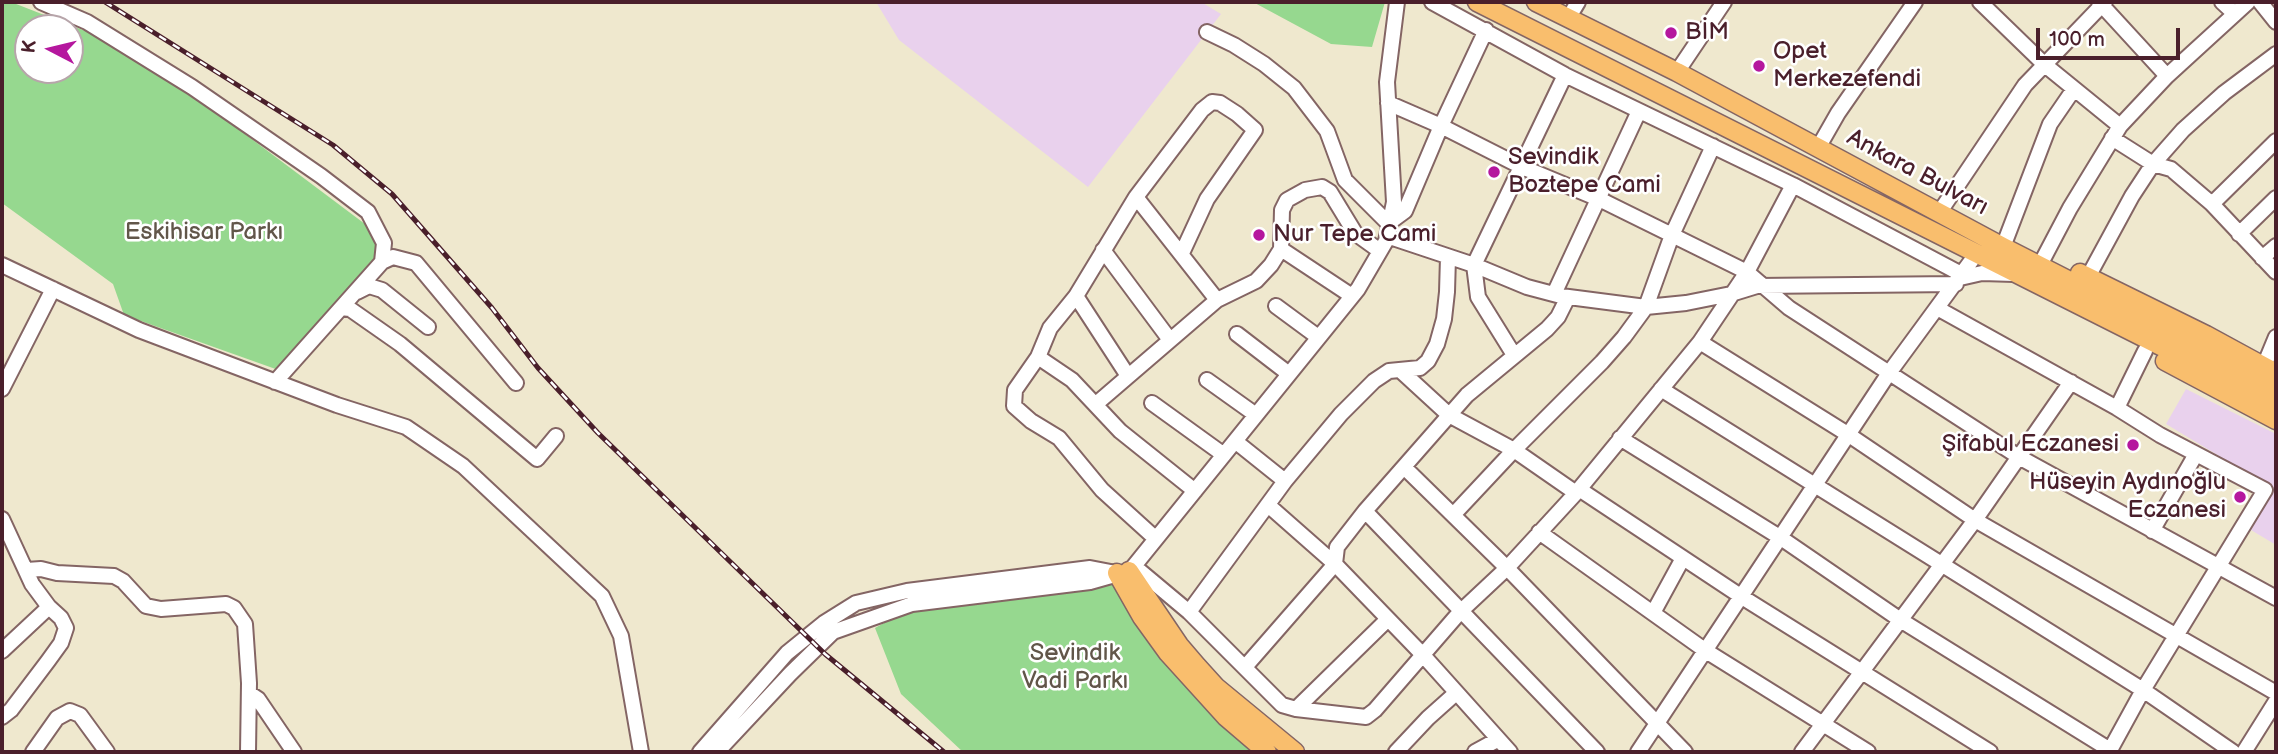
<!DOCTYPE html>
<meta charset="utf-8">
<style>
body{margin:0}
#map{position:relative;width:2278px;height:754px;overflow:hidden;background:#efe8ce;font-family:"Balsamiq Sans",sans-serif}
canvas{display:block}
.frame{position:absolute;inset:0;border:4px solid #4a1f2b;pointer-events:none}
.north{position:absolute;left:14px;top:14px;width:70px;height:70px;box-sizing:border-box;background:#fff;border:2px solid #b7a5aa;border-radius:50%;rotate:277deg;font-size:19px;font-weight:700;line-height:28px;text-align:center;color:#4a1f2b}
.north::after{content:'';display:block;margin:auto;width:24px;height:32px;background:#b5179e;clip-path:polygon(50% 0,100% 100%,50% 72%,0 100%)}
.scale{position:absolute;left:2036px;top:28px;width:144px;height:32px;box-sizing:border-box;border:4px solid #4a1f2b;border-top:0;padding-left:9px;font-size:21px;line-height:24px;white-space:nowrap;color:#4a1f2b;-webkit-text-stroke:5px #fff;paint-order:stroke}
</style>
<div id="map">
<canvas width="2278" height="754"></canvas>
<div class="frame"></div>
<div class="north">K</div>
<div class="scale">100 m</div>
</div>
<script>
const ctx = document.querySelector('canvas').getContext('2d');
ctx.lineJoin = 'round';
function paint(path, color) {
  ctx.fillStyle = color;
  ctx.fill(path, 'evenodd');
}
function shape(rows) {
  const path = new Path2D();
  for (const r of rows) {
    path.moveTo(r[0], r[1]);
    for (let i = 2; i < r.length; i += 2) path.lineTo(r[i], r[i + 1]);
  }
  return path;
}
function strokePath(path, color, width, dash) {
  ctx.strokeStyle = color;
  ctx.lineWidth = width;
  ctx.lineCap = dash ? 'butt' : 'round';
  ctx.setLineDash(dash || []);
  ctx.stroke(path);
}
function drawText(font, color, halo, rows, align = 'center') {
  ctx.font = font + ' "Balsamiq Sans",sans-serif';
  ctx.lineWidth = 5;
  ctx.setLineDash([]);
  ctx.textBaseline = 'middle';
  ctx.strokeStyle = halo;
  ctx.fillStyle = color;
  for (const [text, x, y, turn = 0] of rows) {
    ctx.save();
    ctx.translate(x, y);
    ctx.rotate((+turn || 0) * Math.PI / 180);
    ctx.textAlign = isNaN(turn) ? turn : align;
    if (halo) ctx.strokeText(text, 0, 0);
    ctx.fillText(text, 0, 0);
    ctx.restore();
  }
}
const built = shape([
 [876,2,1201,2,1221,14,1088,187,899,40],
 [2186,389,2276,434,2276,545,2251,530,2274,489,2166,424]
]);
const green = shape([
 [2,2,11,2,111,41,237,128,389,242,284,372,124,315,113,284,2,203],
 [28,28,70,28,70,70,28,70],
 [1253,2,1385,2,1372,47,1331,44],
 [1117,573,1267,752,963,752,901,694,875,628,918,604]
]);
const minor = shape([
 [41,2,87,22,192,87,321,176,368,212,384,243,382,262],
 [1432,2,1565,75,1793,185,1963,275],
 [1980,2,2045,65,2120,126],
 [2099,2,2167,76],
 [2222,2,2235,14],
 [2260,2,2276,22],
 [1569,17,1578,2],
 [1207,32,1234,45,1264,64,1294,88,1327,131,1345,180,1390,225],
 [1677,72,1724,2],
 [1388,103,1441,126,1522,167,1599,199,1747,272,1789,308,2019,457,2276,598],
 [2112,138,2153,164,2171,169,2212,204,2276,272],
 [1818,148,1838,113,1915,2],
 [1136,197,1076,296,1050,328,1038,357,1015,390,1014,406,1031,421,1059,438,1102,490,1156,539],
 [2212,204,2276,141],
 [1939,213,2025,85,2105,2],
 [1390,222,1405,211,1441,126,1486,30],
 [2239,234,2276,198],
 [1387,236,1474,265,1527,287,1561,296,1646,307,1686,303,1731,294,1757,286,1956,284],
 [2003,247,2050,124,2074,89],
 [1281,249,1352,296],
 [1103,250,1170,340],
 [1182,253,1207,199,1255,130,1237,114,1220,103,1212,102,1202,110,1136,197,1217,300],
 [2262,258,2276,246],
 [2,265,139,330,337,405,406,427,463,466,602,596,621,636,641,752],
 [2040,265,2070,208,2120,126,2167,76,2248,2],
 [2088,277,2132,196,2153,164,2183,130,2224,93,2276,54],
 [1960,278,1982,273,2014,274],
 [357,292,369,286,382,290,428,327],
 [1554,294,1639,111],
 [1076,296,1128,376],
 [1276,306,1318,337],
 [341,308,350,309,400,344,537,459,556,436],
 [1937,308,2117,408,2160,435,2265,490,2143,690,2109,752],
 [1237,334,1289,374],
 [1700,342,1849,435,1975,520,2276,693],
 [1514,355,1478,297,1474,265,1565,75],
 [1038,357,1072,380,1120,431,1195,491],
 [2264,366,2276,337],
 [1400,370,1449,415,1514,450,1576,493],
 [1207,380,1256,415],
 [275,382,382,262,393,257,416,263,516,383],
 [2,389,53,289],
 [1661,389,2143,690,2233,752],
 [1152,403,1224,455],
 [1096,404,1217,300,1256,281,1271,265,1281,249,1282,210,1287,200,1305,190,1322,187,1330,192,1355,233,1380,251],
 [2117,408,2145,351],
 [1620,438,1781,538,1902,621,2110,750],
 [1235,441,1285,481],
 [1405,468,1507,568,1685,752],
 [1579,489,1742,597,1990,752],
 [1268,505,1335,564,1422,654,1510,752],
 [1365,511,1597,752],
 [1454,514,1514,450,1602,362,1624,337,1646,307,1672,235,1713,146],
 [2,519,32,584,49,607,61,618,66,628,61,643,48,661,11,710,2,717],
 [2152,531,2196,454],
 [1539,532,1706,651,1868,752],
 [1134,566,1189,612,1282,705,1296,709,1366,717,1375,710,1460,612,1507,568,1576,493,1700,342,1747,272,1793,185],
 [27,570,41,569,57,573,114,576,123,581,146,606,161,609,226,604,234,608,245,624,249,683,248,752],
 [1189,612,1285,481,1341,414,1374,381,1389,371,1420,368,1428,361,1437,344,1444,319,1447,292,1448,257],
 [1653,613,1683,558],
 [2,651,49,607],
 [1245,667,1335,564,1337,547,1365,511,1467,395,1547,329,1558,317,1568,297],
 [249,693,258,699,294,752],
 [1296,709,1388,619],
 [33,752,57,718,70,711,80,715,107,752],
 [700,752,787,653,824,623,856,603,907,591,1090,568,1116,573],
 [717,752,790,674,833,632,912,604,1090,582,1129,571,1134,566,1358,289,1386,241,1394,202,1387,82,1397,2],
 [1396,752,1428,718,1456,693],
 [1475,752,1497,740],
 [1638,752,1889,373,1977,253],
 [1802,752,1975,520,2071,382],
 [2244,752,2276,701]
]);
const major = shape([
 [1477,2,2276,404],
 [1536,2,1677,72,2003,247,2276,386],
 [2080,273,2206,335,2276,373],
 [2165,361,2276,420],
 [1129,571,1179,645,1197,666,1216,687,1295,752],
 [1117,573,1142,617,1168,653,1226,717,1267,752]
]);
const rail = shape([
 [105,2,333,145,392,194,492,308,538,368,598,433,825,654,944,752]
]);
const markers = [
 [1671,33,7,"#b5179e"],
 [1759,66,7,"#b5179e"],
 [1494,172,7,"#b5179e"],
 [1259,235,7,"#b5179e"],
 [2133,445,7,"#b5179e"],
 [2240,497,7,"#b5179e"]
];
const poiNames = [
 ["BİM",1685,33],
 ["Opet",1773,52],
 ["Merkezefendi",1773,80],
 ["Sevindik",1508,158],
 ["Boztepe Cami",1508,186],
 ["Nur Tepe Cami",1273,235],
 ["Şifabul Eczanesi",2119,445,"right"],
 ["Hüseyin Aydınoğlu",2226,483,"right"],
 ["Eczanesi",2226,511,"right"]
];
const streetNames = [
 ["Ankara Bulvarı",1917,173,28]
];
const parkNames = [
 ["Eskihisar Parkı",204,233],
 ["Sevindik",1075,654],
 ["Vadi Parkı",1075,682]
];
paint(built, '#e9d1ed');
paint(green, '#96d88f');
strokePath(minor, '#846564', 18);
strokePath(major, '#846564', 21);
strokePath(minor, '#fff', 14);
strokePath(major, '#f9be6d', 18);
strokePath(rail, '#4a1f2b', 5);
strokePath(rail, '#fff', 2.5, [8]);
for (const [x, y, r, color] of markers) {
  const dot = new Path2D();
  dot.arc(x, y, r, 0, 2 * Math.PI);
  ctx.fillStyle = color;
  ctx.fill(dot);
  strokePath(dot, '#fff', 2.5);
}
drawText('24px', '#4a1f2b', '#fff', poiNames, 'left');
drawText('24px', '#4a1f2b', '#fff', streetNames);
drawText('24px', '#615649', '#fff', parkNames);
</script>
